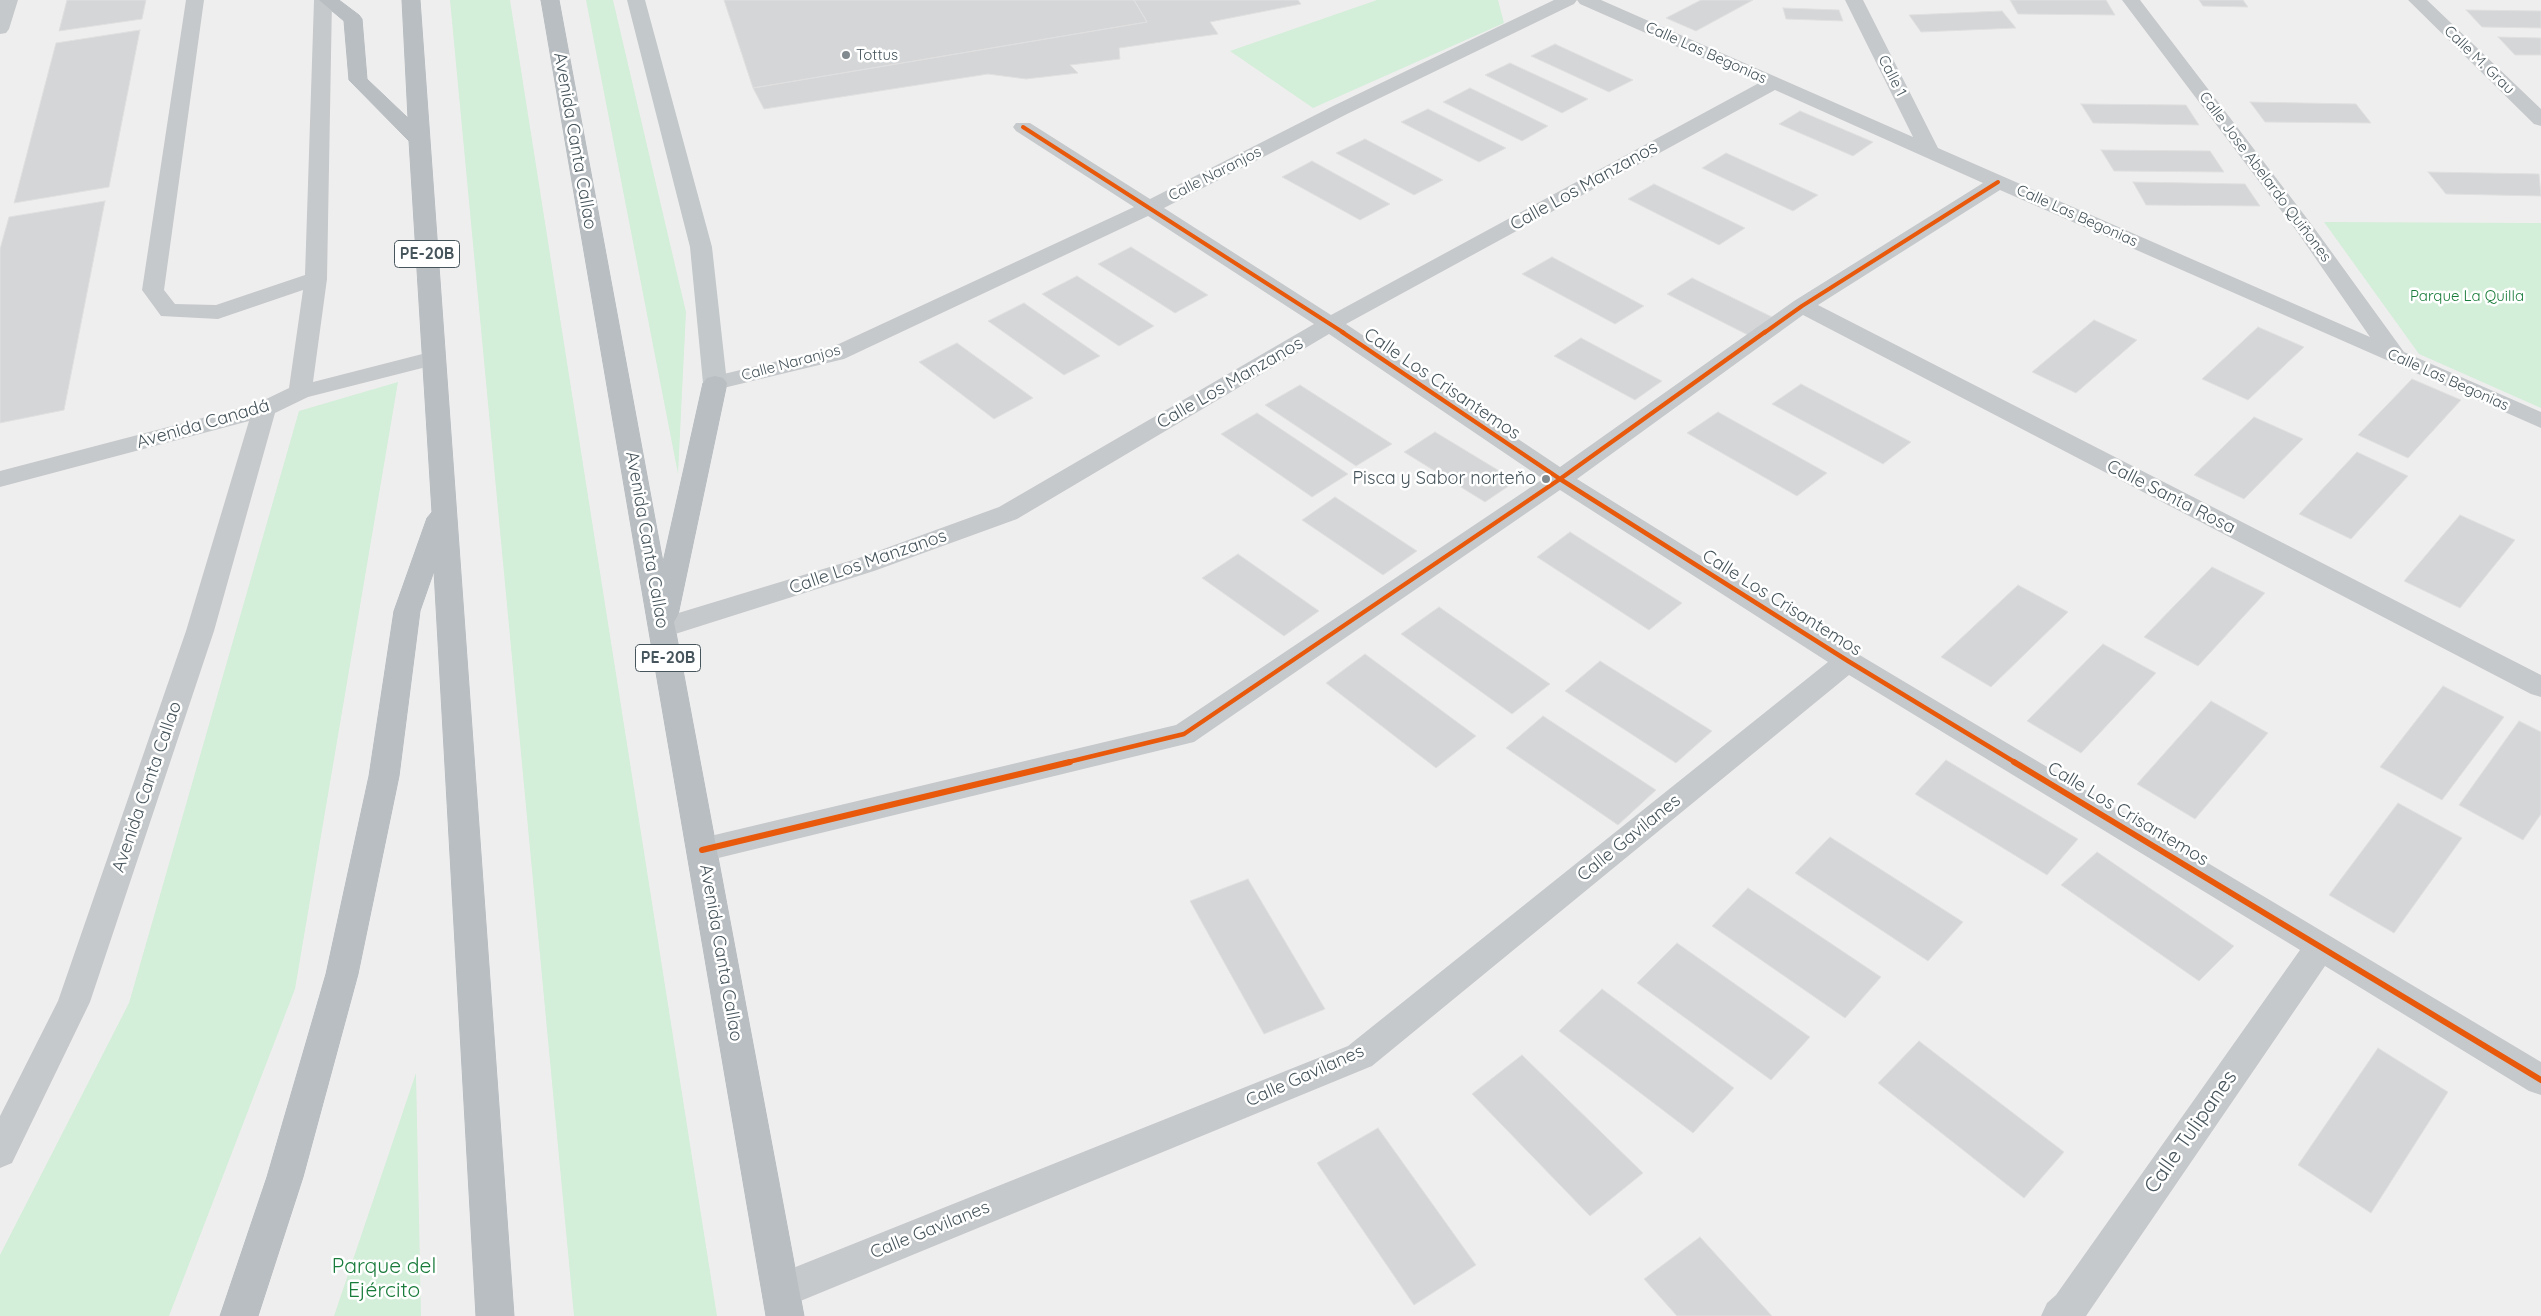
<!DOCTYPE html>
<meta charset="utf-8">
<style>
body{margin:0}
canvas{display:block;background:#efeeee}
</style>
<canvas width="2541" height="1316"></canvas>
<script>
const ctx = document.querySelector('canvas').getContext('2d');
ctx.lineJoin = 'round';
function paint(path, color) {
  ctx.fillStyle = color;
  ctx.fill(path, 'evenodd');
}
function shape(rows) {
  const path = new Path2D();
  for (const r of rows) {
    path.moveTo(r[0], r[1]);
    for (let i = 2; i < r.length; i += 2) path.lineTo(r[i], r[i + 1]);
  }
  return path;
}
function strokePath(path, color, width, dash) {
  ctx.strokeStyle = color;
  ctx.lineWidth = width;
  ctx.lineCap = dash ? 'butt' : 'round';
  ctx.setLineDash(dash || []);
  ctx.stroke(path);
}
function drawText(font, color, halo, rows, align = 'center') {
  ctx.font = font + ' Quicksand,sans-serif';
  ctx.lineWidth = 5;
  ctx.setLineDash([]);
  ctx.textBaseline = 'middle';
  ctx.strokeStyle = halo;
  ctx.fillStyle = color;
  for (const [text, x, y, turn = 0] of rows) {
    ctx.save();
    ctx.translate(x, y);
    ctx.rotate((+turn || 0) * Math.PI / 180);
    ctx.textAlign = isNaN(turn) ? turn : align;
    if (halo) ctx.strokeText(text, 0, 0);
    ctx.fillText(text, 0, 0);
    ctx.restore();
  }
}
const green = shape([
 [450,0,510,0,717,1316,574,1316],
 [586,0,613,0,686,312,678,474],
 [1377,0,1498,0,1504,23,1313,108,1230,51],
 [2324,222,2541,223,2541,408,2419,354],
 [398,382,295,989,169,1316,0,1316,0,1255,129,1003,299,411],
 [416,1073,421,1316,334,1316]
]);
const building = shape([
 [67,0,146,0,142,19,59,31,67,0],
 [724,0,1134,0,1147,22,753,88,724,0],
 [1134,0,1298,0,1301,4,1210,22,1218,34,1119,48,1120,59,1070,65,1078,73,1026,79,988,74,764,109,753,88,1147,22,1134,0],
 [1701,0,1753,0,1696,31,1666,18,1701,0],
 [2010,0,2106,0,2115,15,2018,14,2010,0],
 [2199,0,2243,0,2248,7,2203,6,2199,0],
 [1783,8,1839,10,1843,21,1786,19,1783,8],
 [2466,10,2541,11,2541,28,2482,27,2466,10],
 [2002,11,2016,28,1921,32,1909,15,2002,11],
 [140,30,109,187,14,203,56,43,140,30],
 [2498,37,2541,38,2541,55,2515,55,2498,37],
 [1555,44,1633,80,1609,92,1531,56,1555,44],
 [1510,63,1588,99,1562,113,1485,75,1510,63],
 [1470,88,1548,126,1522,141,1443,102,1470,88],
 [2250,102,2356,104,2371,123,2265,122,2250,102],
 [2081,104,2186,105,2199,125,2093,123,2081,104],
 [1428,109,1506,148,1479,162,1401,122,1428,109],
 [1800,111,1873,142,1853,156,1779,124,1800,111],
 [1365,139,1443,180,1414,195,1336,153,1365,139],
 [2101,150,2210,151,2224,172,2114,171,2101,150],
 [1726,153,1818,195,1793,211,1702,168,1726,153],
 [1312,161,1390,204,1360,220,1282,177,1312,161],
 [2428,172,2539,174,2541,196,2446,194,2428,172],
 [2133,182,2245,184,2260,206,2146,205,2133,182],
 [1654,184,1745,228,1719,245,1628,199,1654,184],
 [105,201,64,410,0,423,0,249,9,217,105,201],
 [1131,247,1208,295,1175,313,1098,264,1131,247],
 [1552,257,1644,306,1615,324,1522,274,1552,257],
 [1077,276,1154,326,1119,346,1042,294,1077,276],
 [1692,278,1772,317,1748,335,1667,294,1692,278],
 [1024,303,1100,356,1064,375,988,321,1024,303],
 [2094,320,2137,340,2076,393,2032,372,2094,320],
 [2258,327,2304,347,2248,400,2202,379,2258,327],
 [1581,338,1662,381,1635,400,1554,356,1581,338],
 [957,343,1033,398,994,419,919,362,957,343],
 [2412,379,2461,400,2408,458,2358,435,2412,379],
 [1801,384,1911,442,1883,464,1772,404,1801,384],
 [1300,385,1392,444,1356,466,1265,405,1300,385],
 [1718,412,1827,473,1797,496,1687,433,1718,412],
 [1257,413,1348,474,1312,497,1221,434,1257,413],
 [2254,417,2303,439,2244,499,2194,475,2254,417],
 [1435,432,1516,481,1485,502,1404,452,1435,432],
 [2357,452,2408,476,2351,539,2299,514,2357,452],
 [1335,497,1417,551,1383,575,1302,520,1335,497],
 [2460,515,2515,540,2460,608,2404,581,2460,515],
 [1570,532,1682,603,1649,630,1537,557,1570,532],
 [1238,554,1319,611,1284,636,1202,578,1238,554],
 [2212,567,2265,593,2198,666,2144,637,2212,567],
 [2018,585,2068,612,1991,687,1941,657,2018,585],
 [1439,607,1550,684,1512,714,1401,634,1439,607],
 [2103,644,2156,673,2081,753,2027,721,2103,644],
 [1365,654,1476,736,1436,768,1326,683,1365,654],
 [1600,661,1712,731,1676,763,1565,691,1600,661],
 [2443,686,2504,717,2442,800,2380,767,2443,686],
 [2211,701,2268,733,2195,819,2137,784,2211,701],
 [1543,716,1656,790,1618,825,1506,748,1543,716],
 [2519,721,2541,732,2541,814,2523,840,2459,805,2519,721],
 [1946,760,2078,839,2047,875,1915,794,1946,760],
 [2398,803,2462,838,2394,933,2329,895,2398,803],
 [1830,837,1963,922,1928,961,1795,873,1830,837],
 [2097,852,2234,946,2199,981,2061,885,2097,852],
 [1248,879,1325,1009,1264,1034,1190,901,1248,879],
 [1748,888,1881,977,1845,1018,1712,926,1748,888],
 [1677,943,1810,1037,1771,1080,1637,983,1677,943],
 [1602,989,1734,1088,1693,1133,1559,1031,1602,989],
 [1919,1041,2064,1152,2024,1198,1878,1083,1919,1041],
 [2378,1048,2448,1092,2371,1213,2298,1165,2378,1048],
 [1522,1055,1643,1173,1590,1216,1472,1094,1522,1055],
 [1378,1128,1476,1265,1414,1305,1317,1163,1378,1128],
 [1700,1237,1772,1316,1677,1316,1644,1279,1700,1237]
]);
const minor = shape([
 [0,0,18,0,9,29,6,33,0,34,0,0],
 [186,0,204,0,164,290,175,304,216,305,305,275,314,0,332,0,327,279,313,382,434,351,442,353,445,358,442,363,308,397,275,413,214,631,90,1002,12,1163,0,1168,0,1116,58,1001,186,631,249,421,0,487,0,471,256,404,289,388,303,290,218,319,161,316,142,290,186,0],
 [1554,0,1577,0,1574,4,1347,114,1164,208,1331,315,1759,83,1580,4,1577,0,1601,0,1913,137,1845,0,1863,0,1938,148,2370,337,2298,233,2122,0,2140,0,2312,225,2404,352,2541,412,2541,428,2000,190,1818,305,2541,675,2541,697,2531,694,1803,315,1577,479,1858,654,2541,1062,2541,1095,2529,1091,2325,966,2086,1316,2041,1316,2047,1303,2056,1295,2300,950,1849,675,1372,1066,781,1309,768,1304,762,1291,768,1278,1348,1046,1828,662,1560,490,1194,742,702,862,691,859,687,850,691,841,702,838,1176,725,1543,479,1329,334,1017,519,874,571,672,635,662,638,652,635,648,628,652,621,856,559,999,507,1314,324,1148,216,844,359,715,390,707,388,703,383,707,378,828,349,1134,207,1016,131,1013,127,1016,123,1030,123,1150,199,1333,106,1554,0],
 [1775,90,1983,183,1794,301,1560,467,1346,324,1775,90],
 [2408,0,2427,0,2541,109,2541,126,2534,124,2408,0]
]);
const major = shape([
 [627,0,645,0,712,247,727,383,723,388,715,390,707,388,703,383,690,247,627,0]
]);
const highway = shape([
 [319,0,339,0,359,15,362,19,367,79,408,118,402,0,420,0,514,1316,476,1316,434,571,420,611,399,776,358,974,303,1177,258,1316,220,1316,267,1177,326,974,369,776,394,611,427,518,432,512,409,141,349,80,344,21,319,0],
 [541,0,559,0,663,562,703,383,707,378,715,376,723,378,727,383,678,615,674,622,804,1316,766,1316,541,0]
]);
const cyclewayFar2 = shape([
 [1023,127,1344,333],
 [1764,333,1802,306,1998,182]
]);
const cyclewayFar1 = shape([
 [1342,332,1560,479,1848,661,2016,763],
 [1064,763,1184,734,1560,479,1765,332]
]);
const cycleway = shape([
 [2014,762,2541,1080],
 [702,850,1070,762]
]);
const markers = [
 [846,55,5,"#818a8e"],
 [1546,479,5,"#818a8e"]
];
const farStreetnames = [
 ["Calle Las Begonias",1706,53,24],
 ["Calle M. Grau",2479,60,44],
 ["Calle 1",1892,76,63],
 ["Calle Naranjos",1215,174,-27],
 ["Calle Jose Abelardo Quiñones",2265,177,53],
 ["Calle Las Begonias",2077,216,24],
 ["Calle Naranjos",791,363,-15],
 ["Calle Las Begonias",2448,380,24]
];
const farPoinames = [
 ["Tottus",856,55]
];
const farParknames = [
 ["Parque La Quilla",2467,296]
];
const shields = [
 [427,254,65],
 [668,658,65]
];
const shieldNames = [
 ["PE-20B",427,254],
 ["PE-20B",668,658]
];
const streetNames = [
 ["Avenida Canta Callao",575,141,80],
 ["Calle Los Manzanos",1584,186,-29],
 ["Calle Los Manzanos",1230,383,-30],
 ["Calle Los Crisantemos",1442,384,34],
 ["Avenida Canadá",203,424,-16],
 ["Calle Santa Rosa",2171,497,27],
 ["Avenida Canta Callao",647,540,80],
 ["Calle Los Manzanos",868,562,-19],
 ["Calle Los Crisantemos",1782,603,32],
 ["Avenida Canta Callao",147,787,-71],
 ["Calle Los Crisantemos",2128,814,31],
 ["Calle Gavilanes",1629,838,-39],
 ["Avenida Canta Callao",721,953,80],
 ["Calle Gavilanes",1305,1076,-24],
 ["Calle Gavilanes",930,1230,-22]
];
const poiNames = [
 ["Pisca y Sabor norteňo",1536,479]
];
const nearStreetnames = [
 ["Calle Tulipanes",2191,1132,-55]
];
const nearParknames = [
 ["Parque del",384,1267],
 ["Ejército",384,1291]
];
paint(green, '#d3eed9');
paint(building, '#d5d6d7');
strokePath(building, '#e0e0e1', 1);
strokePath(highway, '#b4babe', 1);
paint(minor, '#c6c9cb');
paint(major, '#c3c8ca');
paint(highway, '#b9bec2');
strokePath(cyclewayFar2, '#e8590c', 4);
strokePath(cyclewayFar1, '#e8590c', 4.5);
strokePath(cycleway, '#e8590c', 6);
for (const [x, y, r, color] of markers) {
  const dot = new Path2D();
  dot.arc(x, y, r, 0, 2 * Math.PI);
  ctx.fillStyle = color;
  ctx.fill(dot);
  strokePath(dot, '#fff', 2);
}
drawText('15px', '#46545b', '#fff', farStreetnames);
drawText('15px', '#46545b', '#fff', farPoinames, 'left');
drawText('15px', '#187b3a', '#fff', farParknames);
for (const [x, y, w] of shields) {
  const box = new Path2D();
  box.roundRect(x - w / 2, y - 13.5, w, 27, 4);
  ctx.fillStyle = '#fff';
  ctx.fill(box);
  strokePath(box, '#46545b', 1);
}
drawText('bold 16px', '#46545b', null, shieldNames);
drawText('18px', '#46545b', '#fff', streetNames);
drawText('18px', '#46545b', '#fff', poiNames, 'right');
drawText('21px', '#46545b', '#fff', nearStreetnames);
drawText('21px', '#187b3a', '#fff', nearParknames);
</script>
